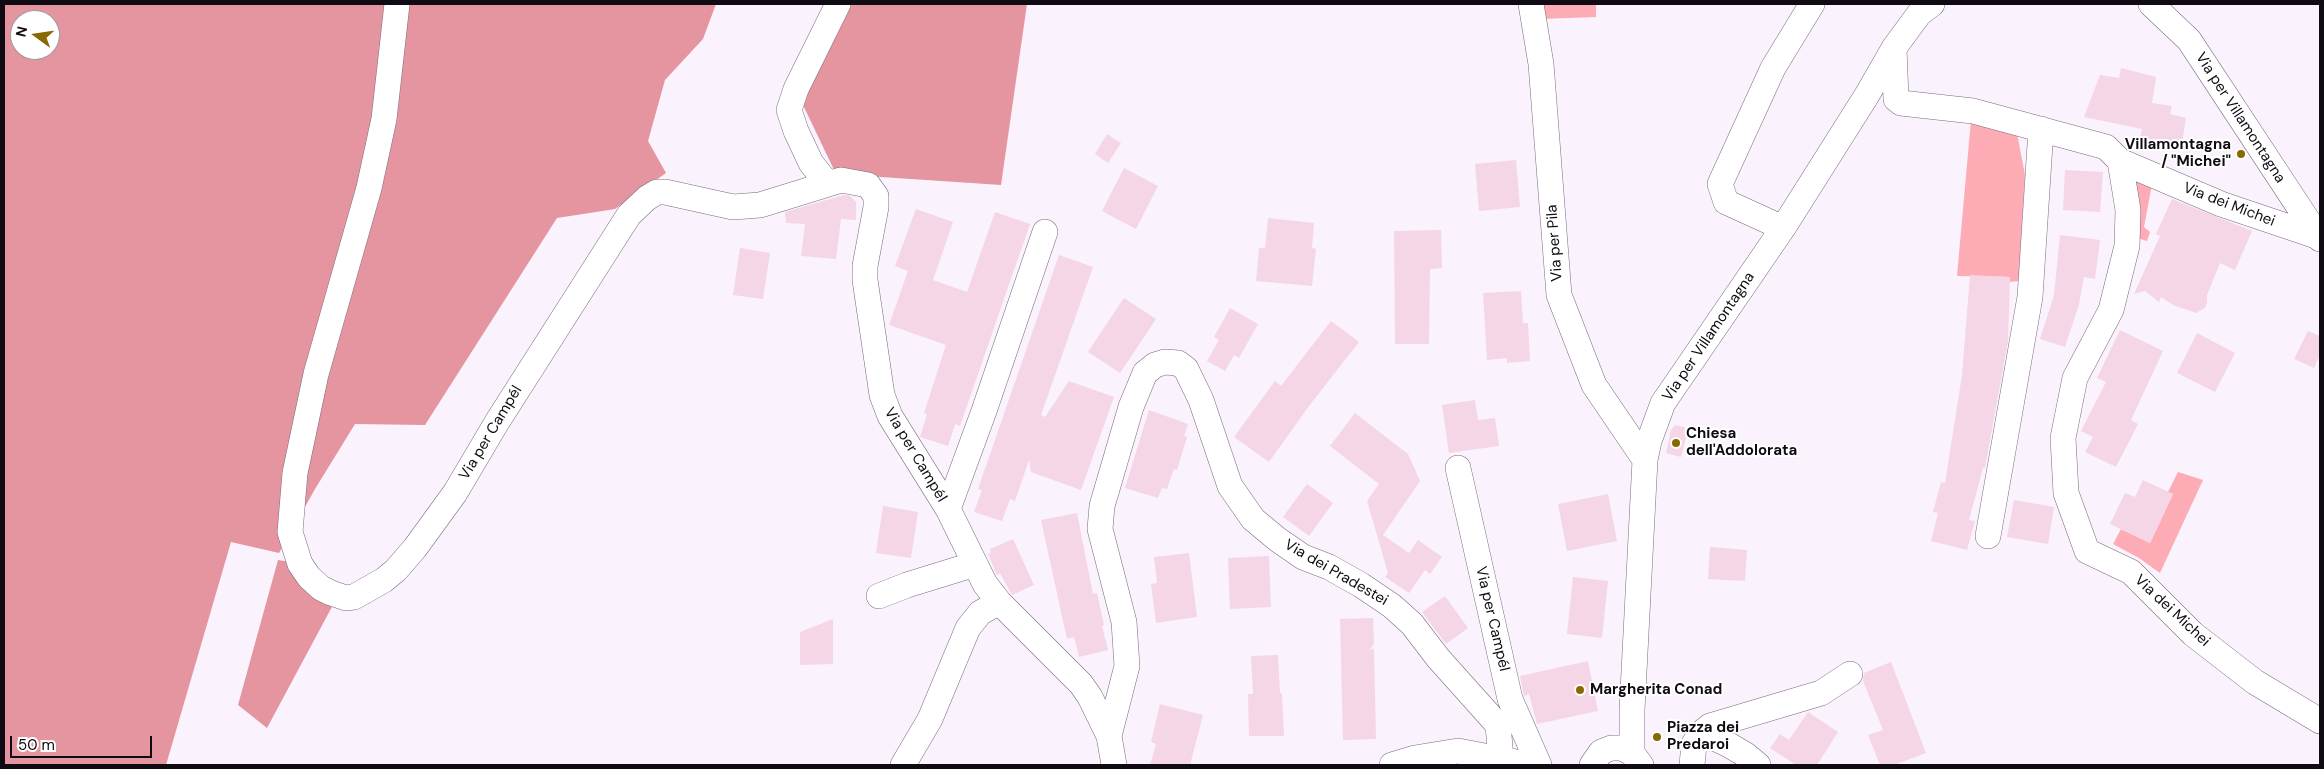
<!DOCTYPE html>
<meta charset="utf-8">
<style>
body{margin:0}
#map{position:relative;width:2324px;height:769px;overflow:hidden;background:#faf2fc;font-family:"DM Sans",sans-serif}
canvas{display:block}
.frame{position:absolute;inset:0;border:5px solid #100a12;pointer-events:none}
.north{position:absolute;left:10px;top:10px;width:50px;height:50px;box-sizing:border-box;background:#fff;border:1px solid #9f9da0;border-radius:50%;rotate:284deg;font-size:14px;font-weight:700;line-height:20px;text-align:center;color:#100a12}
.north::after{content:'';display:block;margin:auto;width:18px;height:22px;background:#876803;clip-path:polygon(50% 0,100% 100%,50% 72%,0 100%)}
.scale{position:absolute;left:10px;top:736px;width:142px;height:22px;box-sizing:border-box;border:2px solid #100a12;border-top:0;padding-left:6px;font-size:15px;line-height:18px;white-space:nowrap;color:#100a12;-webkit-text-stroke:4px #fff;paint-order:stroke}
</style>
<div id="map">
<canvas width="2324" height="769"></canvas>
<div class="frame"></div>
<div class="north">N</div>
<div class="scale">50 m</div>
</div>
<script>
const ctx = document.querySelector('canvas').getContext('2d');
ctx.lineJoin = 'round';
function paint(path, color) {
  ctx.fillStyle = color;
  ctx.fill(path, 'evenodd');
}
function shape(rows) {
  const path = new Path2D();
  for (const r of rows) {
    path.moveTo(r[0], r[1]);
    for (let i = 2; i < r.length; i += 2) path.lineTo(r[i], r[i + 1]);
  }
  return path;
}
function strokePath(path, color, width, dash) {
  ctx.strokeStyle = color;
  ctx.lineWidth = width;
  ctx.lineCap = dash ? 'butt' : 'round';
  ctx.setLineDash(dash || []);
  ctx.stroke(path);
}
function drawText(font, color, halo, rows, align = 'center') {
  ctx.font = font + ' "DM Sans",sans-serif';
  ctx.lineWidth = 4;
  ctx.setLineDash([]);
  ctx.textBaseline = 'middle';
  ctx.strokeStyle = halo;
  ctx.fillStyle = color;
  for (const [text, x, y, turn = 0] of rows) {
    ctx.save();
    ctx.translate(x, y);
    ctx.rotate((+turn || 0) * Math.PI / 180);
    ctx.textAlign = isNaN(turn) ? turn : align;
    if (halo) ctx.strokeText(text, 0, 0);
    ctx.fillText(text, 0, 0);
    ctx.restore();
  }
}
const green = shape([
 [1539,4,1596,4,1596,17,1539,19],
 [1971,120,2016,128,2025,175,2019,281,2010,282,2010,277,1957,276],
 [2153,179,2144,227,2150,232,2147,241,2137,238,2133,185,2137,180],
 [2178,472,2203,480,2160,573,2139,558,2113,544,2121,529,2150,543,2173,494,2168,492]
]);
const forest = shape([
 [4,4,716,4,703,39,665,80,648,141,666,173,615,209,557,218,425,425,355,424,315,489,279,553,231,542,166,765,4,765],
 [20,20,50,20,50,50,20,50],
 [846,4,1027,4,1001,185,836,174,803,105],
 [278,560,290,562,334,603,267,728,238,705]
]);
const building = shape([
 [2121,68,2156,77,2152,103,2172,106,2170,114,2186,118,2181,149,2157,145,2159,140,2140,139,2142,129,2084,117,2100,75,2119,78],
 [1107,134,1121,143,1108,163,1095,154],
 [1516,160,1520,207,1479,211,1475,164],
 [1124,168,1158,186,1136,229,1102,211],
 [2065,170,2103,172,2100,212,2063,210],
 [844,195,850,196,856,202,856,220,841,219,836,259,801,256,805,224,786,223,785,212],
 [2172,199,2252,231,2235,270,2220,263,2207,295,2207,303,2205,308,2196,313,2173,305,2161,297,2159,302,2145,291,2134,294,2160,236,2156,234],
 [916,209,953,222,933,280,967,292,995,212,1030,224,960,426,955,424,948,446,920,437,927,414,924,413,946,345,889,325,908,271,895,266],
 [1268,218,1314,223,1312,248,1316,249,1312,286,1256,281,1259,248,1265,248],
 [1441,230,1442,268,1430,269,1429,344,1395,344,1394,231],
 [2060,235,2100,240,2095,279,2084,277,2079,304,2065,347,2040,339,2054,295],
 [740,248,770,253,763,299,733,295],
 [1059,255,1093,267,1041,415,1045,417,1069,381,1114,397,1081,490,1031,472,1029,460,1015,501,1010,499,1002,521,974,512,982,490,978,489],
 [1970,275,2010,277,2008,341,1985,468,1983,468,1969,520,1975,521,1967,550,1931,541,1938,513,1933,512,1941,482,1945,483,1962,375],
 [1521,291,1523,323,1528,323,1530,361,1507,363,1507,358,1487,360,1483,293],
 [1124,298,1156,319,1120,373,1088,352],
 [1230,308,1258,324,1239,358,1234,355,1225,371,1207,361,1219,340,1214,337],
 [1331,321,1359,342,1309,406,1269,462,1234,437,1275,381,1281,386],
 [2120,330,2163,351,2131,420,2138,424,2116,467,2085,452,2093,437,2081,431,2106,382,2097,378],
 [2308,331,2320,336,2320,355,2314,368,2294,359],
 [2197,333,2235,353,2215,392,2177,373],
 [1475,400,1478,420,1495,418,1499,446,1449,453,1442,405],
 [1149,410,1188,424,1184,436,1187,437,1177,470,1174,469,1167,489,1162,488,1158,498,1125,488],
 [1355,413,1408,454,1420,481,1383,535,1409,553,1418,540,1442,557,1430,574,1425,570,1409,593,1385,577,1388,573,1367,501,1379,484,1330,446],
 [1675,425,1684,427,1687,434,1681,457,1666,453,1671,430],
 [2143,480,2173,494,2150,543,2110,524,2125,493,2135,497],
 [1307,484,1333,503,1309,536,1283,517],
 [1608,494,1617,541,1567,551,1558,504],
 [2014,500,2054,507,2048,544,2007,537],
 [883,506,918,512,911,558,876,553],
 [1077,513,1093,594,1097,593,1104,625,1102,626,1108,650,1079,657,1074,637,1067,639,1041,520],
 [1013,539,1034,585,1012,595,1000,573,997,575,988,554,991,553,990,549],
 [1710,547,1747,550,1745,581,1708,579],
 [1189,553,1197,617,1156,623,1151,584,1157,583,1154,557],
 [1269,556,1271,607,1230,609,1228,558],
 [1573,577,1608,581,1602,638,1567,634],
 [1445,596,1468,628,1446,644,1422,612],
 [1373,618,1374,644,1369,651,1374,648,1376,739,1343,740,1340,619],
 [833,619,833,664,800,665,800,632],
 [1278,655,1280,693,1282,693,1284,736,1249,736,1248,694,1253,694,1251,656],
 [1588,661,1598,711,1537,724,1529,694,1524,696,1520,676],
 [1891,662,1926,753,1894,765,1880,765,1868,735,1883,730,1863,681,1864,673],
 [1160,704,1203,715,1190,765,1150,765,1156,744,1151,742],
 [1808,712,1838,732,1817,765,1796,765,1770,748,1780,734,1789,740]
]);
const minor = shape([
 [397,4,384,119,369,188,316,374,295,473,290,532,300,564,309,577,321,588,331,593,346,598,354,597,384,580,396,570,415,548,455,493,497,422,629,215,647,198,657,192,665,192,733,207,760,205,841,180,868,185,876,196,876,207,865,266,865,280,882,395,890,416,948,509,985,584,999,602,1081,684,1090,697,1109,736,1114,765],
 [1531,4,1541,64,1559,295,1594,385,1645,460],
 [2151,4,2189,40,2320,239],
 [1894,48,1896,99,1901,103,1973,111,2106,147,2120,161],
 [827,183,811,163,796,131,789,110,796,89,838,4],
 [1783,228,1726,202,1720,184,1773,68,1812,4],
 [2319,237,2221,204,2120,161,2128,210,2127,246,2111,310,2075,378,2063,438,2066,493,2087,551,2131,572,2193,634,2255,682,2320,721],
 [1458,468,1510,699,1539,765],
 [948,509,984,411,1045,232],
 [1988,536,2030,297,2041,129],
 [879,596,907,585,975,564],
 [1700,734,1706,734,1729,745,1746,755,1758,765],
 [1109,736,1127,666,1124,622,1100,529,1102,506,1131,407,1145,373,1155,365,1165,362,1178,363,1186,369,1201,400,1230,486,1253,519,1277,539,1303,557,1329,567,1361,585,1392,606,1412,624,1438,658,1498,725,1501,758],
 [1632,753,1632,710,1645,460,1649,441,1663,403,1783,228,1867,95,1894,48,1919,14,1932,4],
 [903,765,930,719,968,628,980,613,999,602],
 [1392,765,1415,758,1458,751,1516,762],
 [1592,765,1601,752,1611,748,1622,748,1632,753,1641,765],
 [1692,765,1694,744,1700,734,1710,726,1821,693,1850,674]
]);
const markers = [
 [2241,154,5,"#876803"],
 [1676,443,5,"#876803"],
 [1580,690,5,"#876803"],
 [1657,737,5,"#876803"]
];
const streetNames = [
 ["Via per Villamontagna",2240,118,57],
 ["Via dei Michei",2229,205,21],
 ["Via per Pila",1555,243,-94],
 ["Via per Villamontagna",1709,337,-56],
 ["Via per Campél",491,433,-59],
 ["Via per Campél",915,455,59],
 ["Via dei Pradestei",1336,573,30],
 ["Via dei Michei",2172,611,43],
 ["Via per Campél",1492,619,77]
];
const poiNames = [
 ["Villamontagna",2231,145,"right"],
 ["/ \"Michei\"",2231,162,"right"],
 ["Chiesa",1686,434],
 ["dell'Addolorata",1686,451],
 ["Margherita Conad",1590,690],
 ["Piazza dei",1667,728],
 ["Predaroi",1667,745]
];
paint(green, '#fdacb6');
paint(forest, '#e4959f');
paint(building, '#f5d6e6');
strokePath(minor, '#7b697f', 26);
strokePath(minor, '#fff', 25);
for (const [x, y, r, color] of markers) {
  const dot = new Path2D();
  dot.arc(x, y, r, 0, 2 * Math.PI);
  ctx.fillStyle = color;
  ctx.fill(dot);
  strokePath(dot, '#fff', 2);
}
drawText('15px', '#100a12', '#fff', streetNames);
drawText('bold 15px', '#100a12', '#fff', poiNames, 'left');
</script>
